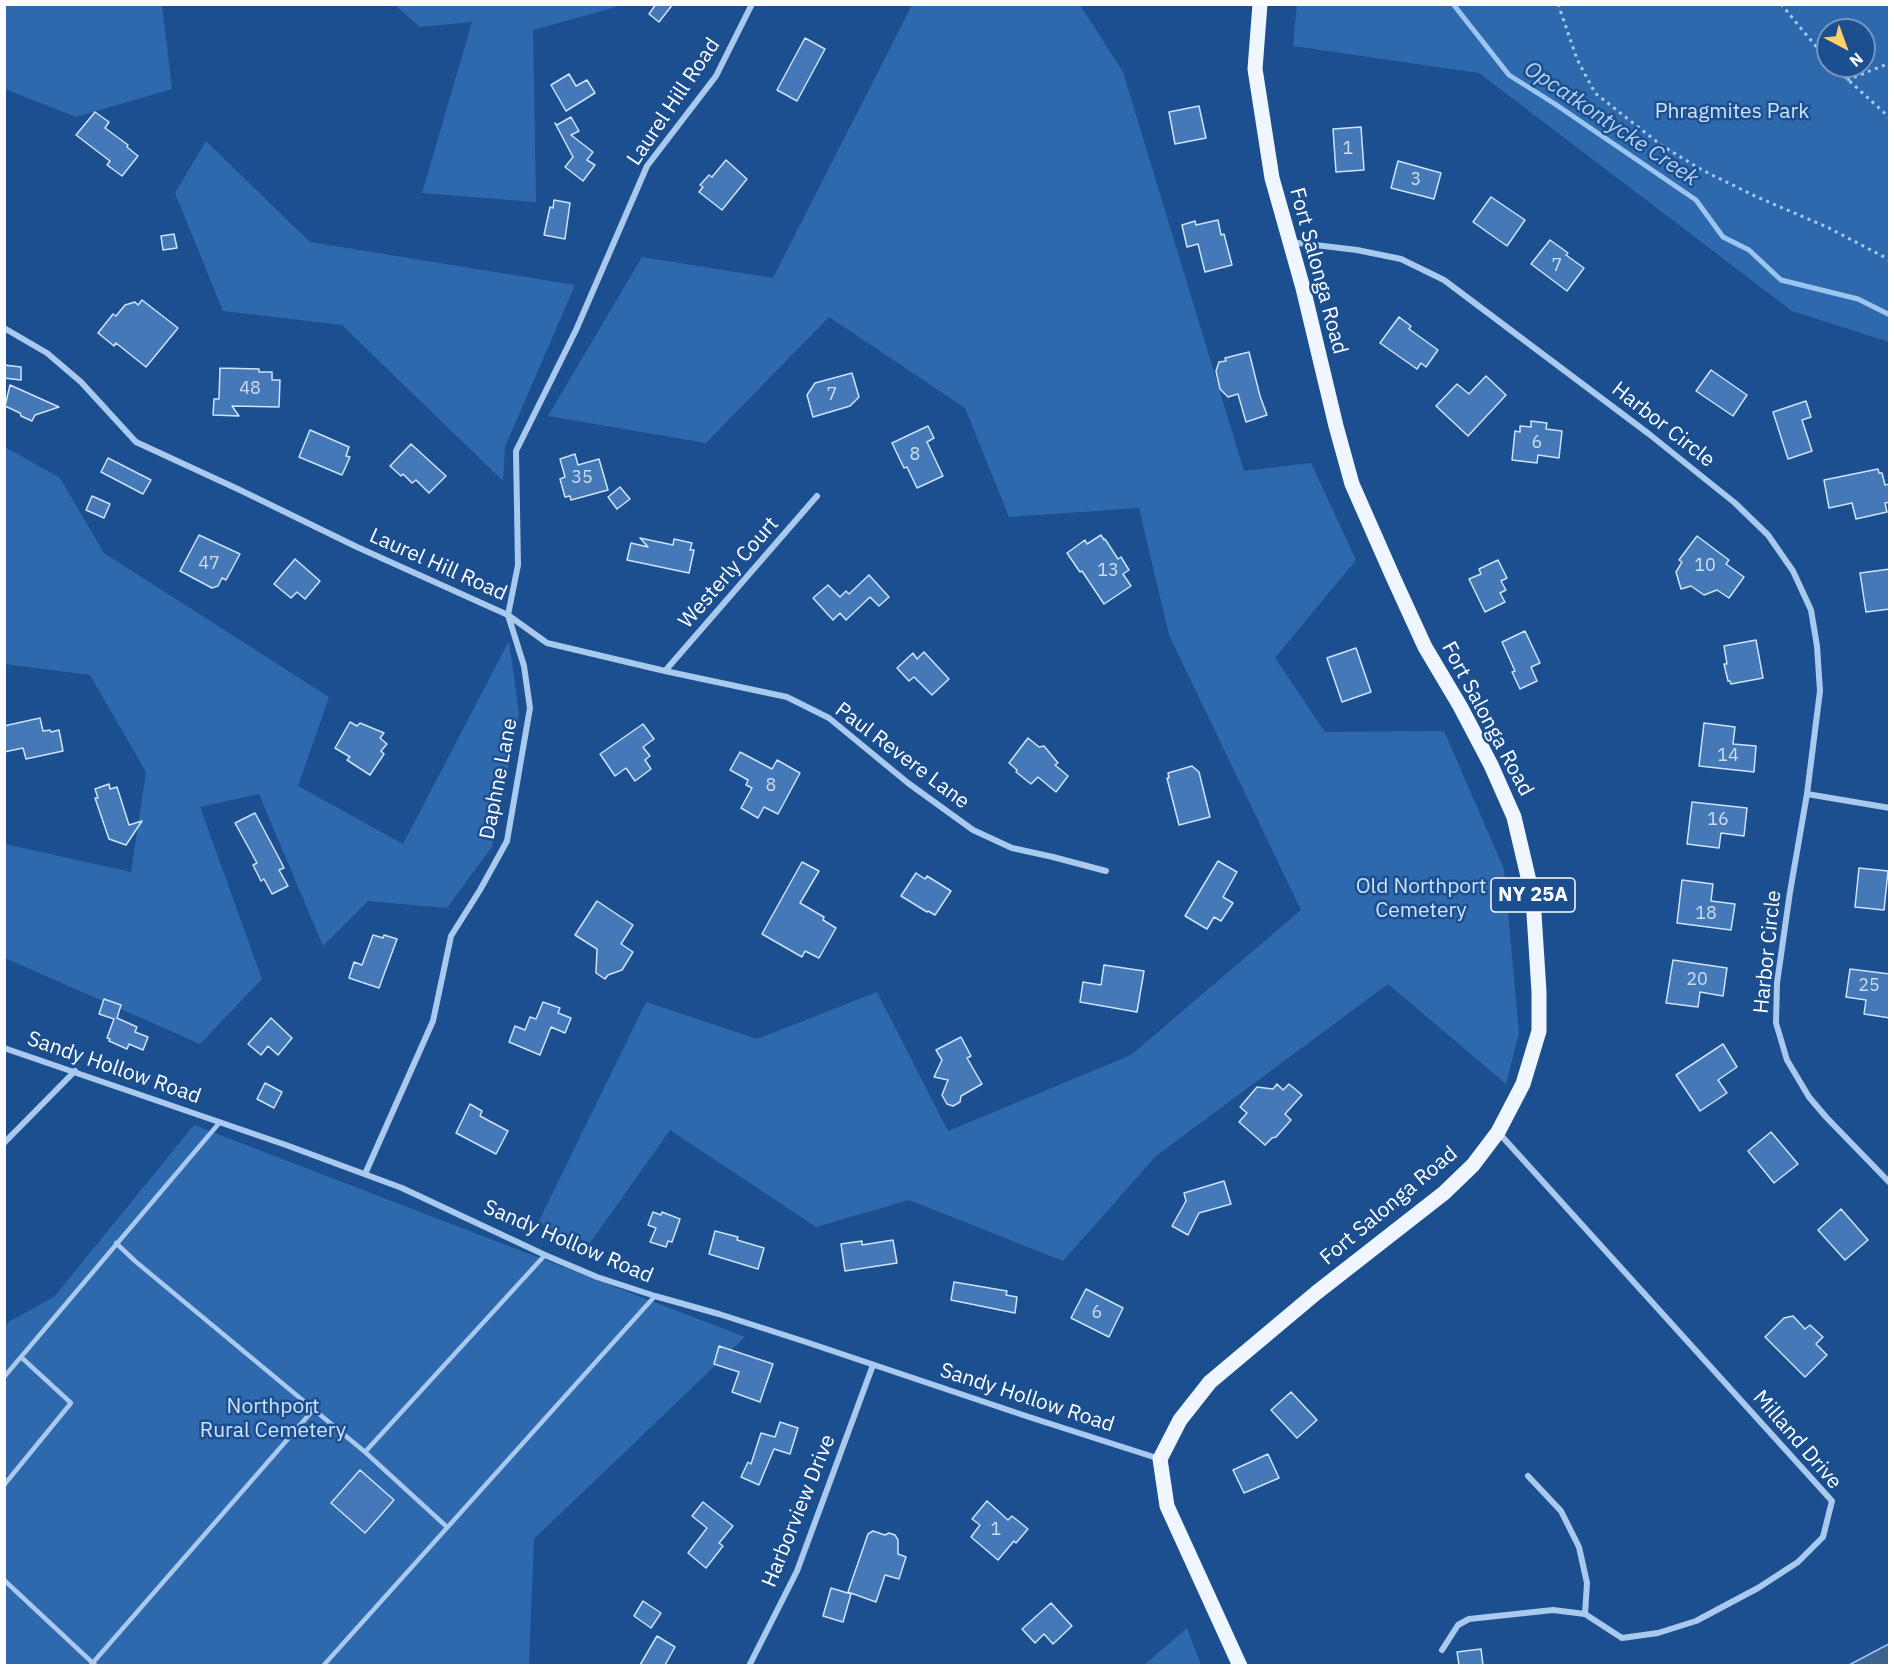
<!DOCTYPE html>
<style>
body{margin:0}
#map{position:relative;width:1894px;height:1670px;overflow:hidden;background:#1b4f8f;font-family:"IBM Plex Sans",sans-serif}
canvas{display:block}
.frame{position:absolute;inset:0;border:6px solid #fff;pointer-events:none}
.north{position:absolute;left:1816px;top:18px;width:60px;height:60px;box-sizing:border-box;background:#1b4f8f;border:2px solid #7695bc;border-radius:50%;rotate:139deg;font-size:16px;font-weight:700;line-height:24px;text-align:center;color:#fff}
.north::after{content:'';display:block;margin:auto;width:21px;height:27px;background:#ffd166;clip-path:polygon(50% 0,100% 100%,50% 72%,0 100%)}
</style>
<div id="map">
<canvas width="1894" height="1670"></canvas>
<div class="frame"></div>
<div class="north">N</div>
</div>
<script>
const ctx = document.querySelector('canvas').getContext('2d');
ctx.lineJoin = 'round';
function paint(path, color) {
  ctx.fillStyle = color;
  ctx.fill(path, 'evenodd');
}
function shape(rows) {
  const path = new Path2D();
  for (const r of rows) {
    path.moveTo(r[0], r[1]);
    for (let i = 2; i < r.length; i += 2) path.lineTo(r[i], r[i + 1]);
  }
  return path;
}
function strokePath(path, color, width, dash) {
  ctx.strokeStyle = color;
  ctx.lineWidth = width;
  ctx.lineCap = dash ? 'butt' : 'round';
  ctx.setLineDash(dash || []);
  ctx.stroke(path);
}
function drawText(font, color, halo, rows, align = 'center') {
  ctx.font = font + ' "IBM Plex Sans",sans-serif';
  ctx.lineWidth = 5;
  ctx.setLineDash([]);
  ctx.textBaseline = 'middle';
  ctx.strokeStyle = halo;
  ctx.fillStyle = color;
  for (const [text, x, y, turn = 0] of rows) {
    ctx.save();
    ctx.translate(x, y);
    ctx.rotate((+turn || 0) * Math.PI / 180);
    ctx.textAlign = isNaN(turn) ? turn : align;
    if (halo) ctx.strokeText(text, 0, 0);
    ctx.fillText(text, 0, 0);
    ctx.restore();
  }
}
const green = shape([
 [1297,4,1889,5,1889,342,1792,311,1479,73,1293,46],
 [1828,30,1864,30,1864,66,1828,66],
 [4,5,162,5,172,89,76,117,5,89],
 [395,5,617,5,616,7,533,30,536,202,422,193,472,22,420,27],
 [912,5,1080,5,1123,72,1244,471,1311,463,1356,560,1275,658,1325,732,1444,731,1504,869,1519,1033,1506,1084,1388,984,1156,1156,1063,1261,909,1200,816,1227,670,1130,590,1243,538,1223,646,1002,757,1039,877,992,948,1131,1131,1055,1301,910,1169,635,1139,508,1009,517,965,408,829,317,706,443,548,416,642,257,773,278],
 [206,141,310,242,575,285,505,447,503,481,342,325,223,311,175,193],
 [5,447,60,478,104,553,329,697,298,786,403,844,509,641,519,714,492,847,447,908,368,901,323,946,259,794,200,807,262,979,200,1044,5,958,5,844,131,872,146,772,90,675,5,664],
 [194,1125,745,1337,534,1539,529,1665,5,1666,5,1326,10,1321,54,1297],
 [1187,1628,1201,1665,1144,1665]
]);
const water = shape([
 [1889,1644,1889,1665,1849,1665,1883,1647,1889,1644]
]);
const stream = shape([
 [1453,4,1509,75,1555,104,1696,200,1723,237,1749,250,1781,280,1858,299,1890,315]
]);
const building = shape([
 [656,4,673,4,659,22,649,14,656,4],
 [805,38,825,49,797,101,777,90,805,38],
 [569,74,576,86,587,80,595,93,566,111,551,85,569,74],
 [1199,106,1206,138,1175,144,1169,112,1199,106],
 [95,112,109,122,105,128,128,145,127,147,138,156,122,176,107,165,110,161,76,135,95,112],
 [571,117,579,131,571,135,593,152,587,160,595,165,583,181,565,167,573,157,555,123,557,125,571,117],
 [1361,127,1364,170,1336,172,1333,129,1361,127],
 [726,160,747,179,722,210,699,192,703,187,700,185,709,175,712,177,726,160],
 [1398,161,1441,173,1434,199,1391,188,1398,161],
 [1491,197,1525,220,1507,246,1473,222,1491,197],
 [554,200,570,203,565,239,544,235,550,207,553,208,554,200],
 [1218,220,1221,235,1224,234,1232,265,1205,272,1198,244,1187,247,1182,225,1195,221,1196,225,1218,220],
 [174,234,177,248,163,250,161,236,174,234],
 [1550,240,1568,253,1566,255,1584,268,1567,291,1531,264,1550,240],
 [142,300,178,328,146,367,116,343,114,346,98,333,113,314,116,316,125,305,135,302,138,305,142,300],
 [1399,317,1411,326,1409,329,1438,350,1426,367,1421,363,1417,369,1380,343,1399,317],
 [1249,352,1260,396,1267,415,1246,422,1238,394,1228,397,1220,389,1216,371,1219,362,1226,361,1225,358,1249,352],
 [4,365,21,367,21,380,4,378,4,365],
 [220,368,259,369,259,372,272,372,272,380,280,380,279,407,232,406,239,416,213,415,214,399,219,399,220,368],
 [1711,370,1747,395,1733,416,1696,391,1711,370],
 [852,373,859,397,850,406,813,417,807,395,815,383,852,373],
 [1486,376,1506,395,1468,436,1436,406,1457,384,1469,394,1486,376],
 [10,385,59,407,35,415,32,421,21,416,20,413,5,406,10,385],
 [1806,401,1811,417,1802,420,1812,451,1788,459,1773,412,1806,401],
 [1531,421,1547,423,1546,429,1562,431,1559,458,1538,455,1537,463,1512,460,1515,431,1520,432,1520,426,1531,427,1531,421],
 [928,426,934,438,927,442,943,476,917,488,907,467,904,468,892,443,928,426],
 [310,430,349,447,346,456,350,457,342,475,299,457,310,430],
 [411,444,446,476,429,493,416,480,412,483,403,474,401,476,390,466,411,444],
 [575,454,578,465,599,459,608,490,571,500,570,496,565,497,560,479,565,477,560,459,575,454],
 [108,458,151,480,143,494,101,472,108,458],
 [1878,469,1879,473,1882,473,1885,485,1890,484,1890,502,1885,503,1887,512,1856,519,1852,503,1829,508,1824,480,1878,469],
 [620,487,630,499,617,509,608,497,620,487],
 [92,496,110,504,104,518,86,510,92,496],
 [199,535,240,554,226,580,222,578,218,586,212,588,180,571,199,535],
 [1101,535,1104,540,1105,539,1118,559,1121,557,1129,570,1123,574,1131,586,1104,604,1082,571,1080,572,1067,553,1085,540,1087,544,1101,535],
 [1697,536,1729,560,1726,564,1744,577,1729,598,1717,590,1704,595,1691,586,1681,589,1676,572,1682,562,1679,560,1697,536],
 [640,538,673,545,674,539,692,543,690,550,694,550,689,573,627,560,631,543,648,547,640,538],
 [295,559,320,581,305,599,297,592,291,598,274,584,295,559],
 [1498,560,1507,578,1501,581,1506,590,1500,593,1505,602,1485,612,1469,579,1481,574,1479,569,1498,560],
 [1890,569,1890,609,1866,612,1860,573,1890,569],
 [869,575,889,597,879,606,870,597,846,620,840,613,833,620,813,598,828,585,840,597,846,591,849,594,869,575],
 [1525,631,1540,663,1531,667,1537,681,1520,689,1512,672,1515,671,1502,642,1525,631],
 [1756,640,1763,678,1731,684,1730,681,1728,681,1724,664,1727,664,1724,646,1756,640],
 [1356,648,1371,692,1342,702,1327,658,1356,648],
 [924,652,949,679,932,695,914,677,909,681,897,668,913,653,917,659,924,652],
 [40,718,43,731,50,730,51,732,59,730,63,751,26,759,23,748,4,752,4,726,40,718],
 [350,722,357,726,360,723,384,733,380,738,387,744,381,751,384,754,370,775,347,760,350,757,335,748,350,722],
 [1704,723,1735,727,1733,744,1756,746,1754,772,1699,766,1704,723],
 [643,724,654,739,643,747,650,756,645,760,651,769,635,781,626,768,615,776,600,754,643,724],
 [1028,738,1039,747,1044,746,1058,763,1055,765,1068,776,1056,792,1038,777,1031,784,1016,772,1017,770,1009,763,1028,738],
 [740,752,772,769,777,760,800,773,778,814,764,807,758,818,741,808,752,788,746,785,748,780,730,770,740,752],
 [1192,766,1199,772,1210,817,1179,825,1167,778,1169,778,1168,773,1192,766],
 [109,784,110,789,117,787,129,825,142,821,126,845,109,839,95,798,98,798,95,789,109,784],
 [1692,802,1747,808,1744,836,1721,833,1719,848,1687,844,1692,802],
 [255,813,280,860,284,868,279,870,288,886,272,894,264,879,261,881,253,865,257,863,235,823,255,813],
 [1218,861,1237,872,1223,897,1233,903,1221,921,1214,917,1207,929,1185,916,1218,861],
 [802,862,819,871,800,903,824,917,823,920,836,928,819,958,805,951,802,957,762,934,802,862],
 [1859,868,1888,871,1884,910,1855,907,1859,868],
 [916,873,925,879,927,876,951,891,935,915,928,911,927,912,901,896,916,873],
 [1682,880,1713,884,1711,901,1735,904,1731,930,1677,923,1682,880],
 [597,901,633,925,621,944,633,952,622,970,608,975,605,979,596,973,597,949,575,935,597,901],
 [373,935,383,938,384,935,397,939,379,988,349,978,354,962,362,965,373,935],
 [1673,960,1727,968,1723,996,1700,992,1698,1007,1666,1003,1673,960],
 [1104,965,1144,971,1137,1012,1080,1002,1083,982,1101,985,1104,965],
 [1850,969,1890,974,1890,1018,1864,1014,1866,1000,1846,997,1850,969],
 [104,999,121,1005,117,1018,137,1027,135,1032,148,1037,143,1050,129,1044,127,1049,109,1041,110,1039,107,1038,114,1019,99,1014,104,999],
 [543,1002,560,1008,558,1013,571,1018,565,1033,551,1027,540,1055,509,1042,515,1026,525,1030,530,1017,536,1019,543,1002],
 [271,1018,292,1038,278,1055,268,1046,261,1055,248,1044,271,1018],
 [961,1037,971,1056,967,1058,982,1084,961,1096,960,1102,953,1106,947,1104,942,1095,948,1080,934,1077,942,1060,936,1050,961,1037],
 [1723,1044,1737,1067,1718,1080,1727,1093,1700,1111,1676,1075,1723,1044],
 [265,1083,282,1092,274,1108,257,1099,265,1083],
 [1277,1084,1283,1090,1289,1084,1302,1095,1285,1114,1291,1120,1276,1137,1272,1138,1265,1145,1239,1122,1247,1113,1240,1107,1257,1087,1273,1089,1277,1084],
 [470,1104,482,1111,480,1116,508,1131,496,1154,456,1133,470,1104],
 [1771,1132,1798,1164,1774,1183,1748,1151,1771,1132],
 [1224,1181,1231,1204,1199,1213,1188,1235,1172,1226,1186,1201,1184,1193,1224,1181],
 [1841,1209,1868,1240,1845,1260,1818,1230,1841,1209],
 [653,1212,661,1215,662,1212,680,1219,672,1242,668,1241,666,1247,650,1242,656,1228,648,1225,653,1212],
 [715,1231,738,1237,737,1240,764,1248,758,1269,709,1254,715,1231],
 [893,1240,897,1263,845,1271,841,1244,862,1241,862,1245,893,1240],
 [954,1282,1007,1291,1006,1295,1017,1297,1015,1313,951,1300,954,1282],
 [1086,1289,1123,1308,1109,1337,1071,1318,1086,1289],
 [1793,1316,1805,1329,1810,1325,1823,1337,1816,1344,1827,1355,1805,1377,1765,1337,1784,1318,1793,1316],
 [719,1346,773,1364,760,1402,732,1392,739,1372,714,1364,719,1346],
 [1291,1392,1317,1420,1297,1438,1271,1410,1291,1392],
 [780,1422,798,1428,790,1454,774,1449,759,1485,741,1477,748,1462,751,1464,761,1433,775,1437,780,1422],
 [1268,1454,1279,1478,1244,1493,1233,1470,1268,1454],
 [360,1470,394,1500,365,1533,331,1503,360,1470],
 [987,1501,1008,1520,1012,1516,1028,1529,1016,1543,1014,1541,998,1560,971,1537,980,1525,972,1519,987,1501],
 [703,1502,733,1526,719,1543,723,1546,706,1568,688,1553,707,1528,692,1516,703,1502],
 [873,1531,885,1535,889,1533,895,1535,898,1540,898,1554,906,1557,899,1579,885,1575,876,1602,848,1592,868,1534,873,1531],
 [831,1588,851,1594,843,1622,823,1616,831,1588],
 [643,1601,661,1613,651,1628,634,1616,643,1601],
 [1051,1603,1072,1626,1053,1644,1044,1634,1035,1643,1022,1629,1051,1603],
 [657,1636,675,1647,665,1665,640,1665,657,1636],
 [1481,1649,1483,1665,1459,1665,1457,1652,1481,1649]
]);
const path = shape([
 [1558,4,1577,59,1595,93,1661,145,1702,170,1757,197,1827,227,1890,260],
 [1781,4,1828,61],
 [1833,66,1890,118],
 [1847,80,1890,63]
]);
const service = shape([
 [116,1243,135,1261,365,1452,447,1527],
 [4,1377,220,1122],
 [365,1452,545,1255],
 [4,1485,71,1403,21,1357],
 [4,1580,96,1666],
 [90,1666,314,1409],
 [323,1666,655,1296]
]);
const minor = shape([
 [1290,242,1357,250,1401,259,1444,280,1649,434,1735,503,1768,535,1793,571,1811,610,1817,646,1820,691,1807,794],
 [4,328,47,353,81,382,136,442,240,490,357,547,508,615,547,643,665,671,787,697,829,718,908,783,973,830,1012,848,1053,857,1106,871],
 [665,671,817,496],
 [1890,808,1807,794,1790,892,1777,983,1776,1023,1787,1060,1809,1097,1826,1117,1890,1183],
 [4,1048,286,1145,402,1188,545,1255,597,1277,655,1296,719,1314,806,1342,1029,1417,1160,1459],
 [4,1143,75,1071],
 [365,1174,433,1021,451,936,480,890,507,841,530,708,524,666,508,615,518,565,516,451,576,330,647,166,716,76,752,4],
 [1528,1476,1561,1511,1579,1547,1587,1583,1585,1614],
 [1442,1650,1458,1625,1469,1619,1553,1610,1585,1614,1622,1638,1658,1633,1696,1621,1758,1588,1798,1562,1823,1537,1832,1501,1498,1132],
 [749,1666,797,1571,873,1365]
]);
const primary = shape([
 [1240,1666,1167,1506,1160,1459,1180,1420,1210,1382,1316,1293,1444,1193,1473,1165,1498,1132,1523,1084,1539,1031,1539,992,1533,898,1514,817,1491,765,1460,706,1425,647,1393,577,1352,484,1336,426,1303,288,1272,178,1255,69,1260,4]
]);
const numberNames = [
 ["1",1348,149],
 ["3",1416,180],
 ["7",1557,266],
 ["48",250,389],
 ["7",832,395],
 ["6",1537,443],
 ["8",915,455],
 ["35",582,478],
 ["47",209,564],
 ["10",1705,566],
 ["13",1108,571],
 ["14",1728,756],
 ["8",771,786],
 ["16",1718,820],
 ["18",1706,914],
 ["20",1697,980],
 ["25",1869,986],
 ["6",1097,1313],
 ["1",996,1530]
];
const shields = [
 [1533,895,84]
];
const shieldNames = [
 ["NY 25A",1533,895]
];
const streetNames = [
 ["Laurel Hill Road",674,102,-56],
 ["Fort Salonga Road",1318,271,75],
 ["Harbor Circle",1663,425,38],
 ["Laurel Hill Road",438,565,24],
 ["Westerly Court",729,573,-49],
 ["Fort Salonga Road",1487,719,62],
 ["Paul Revere Lane",902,756,37],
 ["Daphne Lane",499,779,-79],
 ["Harbor Circle",1768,952,-84],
 ["Sandy Hollow Road",114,1068,19],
 ["Fort Salonga Road",1389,1206,-40],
 ["Sandy Hollow Road",568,1242,23],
 ["Sandy Hollow Road",1027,1398,18],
 ["Milland Drive",1797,1440,49],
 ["Harborview Drive",799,1511,-68]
];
const parkNames = [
 ["Phragmites Park",1732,112],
 ["Old Northport",1421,887],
 ["Cemetery",1421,911],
 ["Northport",273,1407],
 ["Rural Cemetery",273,1431]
];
const waterNames = [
 ["Opcatkontycke Creek",1611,124,34]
];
paint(green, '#2e69ad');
paint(water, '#3c6290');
strokePath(water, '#9cc4f0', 1.5);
strokePath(stream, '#9cc4f0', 5);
paint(building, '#4478b7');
strokePath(building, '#cfe3fa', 1.5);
strokePath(path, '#a9c9ee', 3, [3, 4.5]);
strokePath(service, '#a9c9ee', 4.5);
strokePath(minor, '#a9c9ee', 6);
strokePath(primary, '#f0f6ff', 15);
drawText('18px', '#d0dded', null, numberNames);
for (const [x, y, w] of shields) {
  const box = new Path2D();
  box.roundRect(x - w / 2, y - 17, w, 34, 4.5);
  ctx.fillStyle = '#1b4f8f';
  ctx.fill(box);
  strokePath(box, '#fff', 1.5);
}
drawText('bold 20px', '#fff', null, shieldNames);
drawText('21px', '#fff', '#1b4f8f', streetNames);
drawText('21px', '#cfe3fa', '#1b4f8f', parkNames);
drawText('italic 22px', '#b5d3f5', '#1b4f8f', waterNames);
</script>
